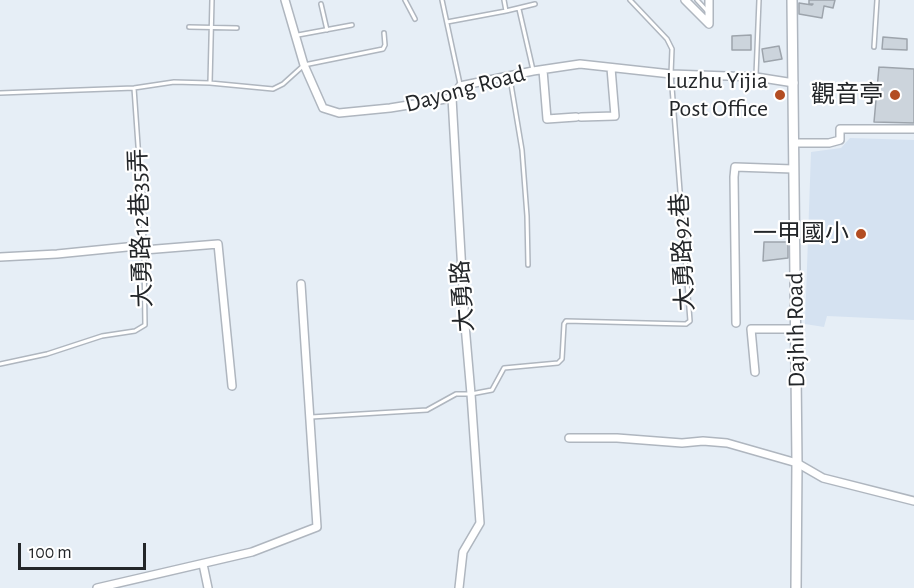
<!DOCTYPE html>
<meta charset="utf-8">
<style>
body{margin:0}
#map{position:relative;width:914px;height:588px;overflow:hidden;background:#e6eef6;font-family:"Alegreya Sans",sans-serif}
canvas{display:block}
.scale{position:absolute;left:18px;top:543px;width:128px;height:27px;box-sizing:border-box;border:3px solid #232629;border-top:0;padding-left:8px;font-size:18px;line-height:21px;white-space:nowrap;color:#232629;-webkit-text-stroke:4px #fff;paint-order:stroke}
</style>
<div id="map">
<canvas width="914" height="588"></canvas>
<div class="scale">100 m</div>
</div>
<script>
const ctx = document.querySelector('canvas').getContext('2d');
ctx.lineJoin = 'round';
function paint(path, color) {
  ctx.fillStyle = color;
  ctx.fill(path, 'evenodd');
}
function shape(rows) {
  const path = new Path2D();
  for (const r of rows) {
    path.moveTo(r[0], r[1]);
    for (let i = 2; i < r.length; i += 2) path.lineTo(r[i], r[i + 1]);
  }
  return path;
}
function strokePath(path, color, width, dash) {
  ctx.strokeStyle = color;
  ctx.lineWidth = width;
  ctx.lineCap = dash ? 'butt' : 'round';
  ctx.setLineDash(dash || []);
  ctx.stroke(path);
}
function drawText(font, color, halo, rows, align = 'center') {
  ctx.font = font + ' "Alegreya Sans","Noto Sans TC",sans-serif';
  ctx.lineWidth = 4.5;
  ctx.setLineDash([]);
  ctx.textBaseline = 'middle';
  ctx.strokeStyle = halo;
  ctx.fillStyle = color;
  for (const [text, x, y, turn = 0] of rows) {
    ctx.save();
    ctx.translate(x, y);
    ctx.rotate((+turn || 0) * Math.PI / 180);
    ctx.textAlign = isNaN(turn) ? turn : align;
    if (halo) ctx.strokeText(text, 0, 0);
    ctx.fillText(text, 0, 0);
    ctx.restore();
  }
}
const built = shape([
 [850,138,914,140,914,320,827,316,824,327,805,324,811,152,841,148]
]);
const building = shape([
 [809,0,835,0,833,8,824,6,822,18,799,14,799,3,812,5,813,4,809,4,809,0],
 [751,35,751,50,732,50,732,36,751,35],
 [883,37,907,39,907,50,882,49,883,37],
 [779,46,782,59,764,62,762,49,779,46],
 [879,67,914,69,914,123,874,122,879,67],
 [764,242,788,242,788,258,763,261,764,242]
]);
const lane = shape([
 [405,0,415,19],
 [442,0,460,84],
 [504,0,506,11],
 [697,0,708,12],
 [321,4,327,30],
 [519,9,533,70],
 [447,22,506,11,535,4],
 [189,27,237,28],
 [298,35,352,25],
 [874,47,877,0],
 [756,75,759,0],
 [510,78,522,150,527,216,528,265],
 [210,83,212,0],
 [0,93,134,88,174,82,210,83,273,89,283,84,304,65,383,49,385,45,384,33],
 [0,364,47,354,102,336,135,331,145,325,143,190,140,174,134,88],
 [311,417,427,410,456,394,471,394,492,390,504,368,558,363,562,359,564,324,566,321,686,324,690,321,671,74,672,49,667,39,630,0]
]);
const street = shape([
 [285,0,304,65,323,108,339,113,390,108,452,98,460,86,533,71,580,64,671,74,756,77,794,83],
 [685,0,709,24,709,0],
 [543,70,547,119,576,117],
 [452,98,465,325,471,394,480,523,463,552,459,588],
 [581,117,615,116,611,68],
 [793,143,829,143,840,140,840,129,914,129],
 [0,257,57,254,137,246,144,250,218,244,232,386],
 [736,323,734,177,735,167,793,169],
 [755,372,751,329,796,329],
 [569,438,617,438,682,443,703,441,727,443,797,463,823,478,914,501],
 [203,564,208,588],
 [97,588,252,552,317,527,301,284]
]);
const secondary = shape([
 [792,0,797,463,796,588]
]);
const markers = [
 [780,95,6,"#b34d22"],
 [895,95,6,"#b34d22"],
 [861,234,6,"#b34d22"]
];
const poiNames = [
 ["Luzhu Yijia",768,81],
 ["Post Office",768,109],
 ["觀音亭",883,95],
 ["一甲國小",849,234]
];
const streetNames = [
 ["Dayong Road",465,89,-15],
 ["大勇路12巷35弄",141,228,-92],
 ["大勇路92巷",683,252,-93],
 ["大勇路",463,296,-94],
 ["Dajhih Road",796,330,-91]
];
paint(built, '#d5e2f1');
paint(building, '#ccd4dc');
strokePath(building, '#9da4ac', 1.5);
strokePath(lane, '#afb6bf', 6);
strokePath(street, '#afb6bf', 10);
strokePath(secondary, '#afb6bf', 12);
strokePath(lane, '#fff', 3);
strokePath(street, '#fff', 7);
strokePath(secondary, '#fff', 9);
for (const [x, y, r, color] of markers) {
  const dot = new Path2D();
  dot.arc(x, y, r, 0, 2 * Math.PI);
  ctx.fillStyle = color;
  ctx.fill(dot);
  strokePath(dot, '#fff', 2);
}
drawText('24px', '#232629', '#fff', poiNames, 'right');
drawText('24px', '#232629', '#fff', streetNames);
</script>
